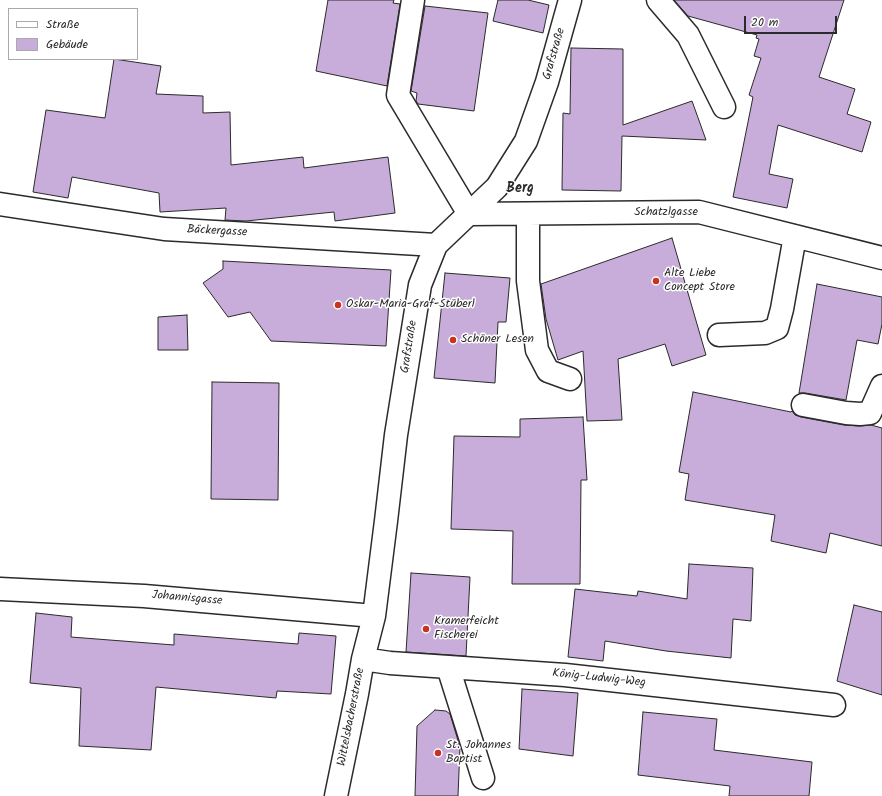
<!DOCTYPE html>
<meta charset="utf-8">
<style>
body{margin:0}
#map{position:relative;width:882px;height:796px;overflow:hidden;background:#fff;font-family:Kalam,sans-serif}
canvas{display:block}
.legend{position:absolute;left:8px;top:8px;width:130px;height:52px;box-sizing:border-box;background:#fff;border:1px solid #aaa;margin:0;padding:5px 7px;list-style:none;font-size:12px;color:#2b2b2b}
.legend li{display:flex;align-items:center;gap:8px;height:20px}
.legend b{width:20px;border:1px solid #aaa}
.scale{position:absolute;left:744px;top:16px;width:93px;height:18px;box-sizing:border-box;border:2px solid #2b2b2b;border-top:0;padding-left:5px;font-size:12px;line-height:14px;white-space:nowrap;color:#2b2b2b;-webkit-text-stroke:3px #fff;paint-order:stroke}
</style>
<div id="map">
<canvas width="882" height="796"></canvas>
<ul class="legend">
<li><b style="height:5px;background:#fff"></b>Straße</li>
<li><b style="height:11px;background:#c8acd9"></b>Gebäude</li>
</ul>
<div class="scale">20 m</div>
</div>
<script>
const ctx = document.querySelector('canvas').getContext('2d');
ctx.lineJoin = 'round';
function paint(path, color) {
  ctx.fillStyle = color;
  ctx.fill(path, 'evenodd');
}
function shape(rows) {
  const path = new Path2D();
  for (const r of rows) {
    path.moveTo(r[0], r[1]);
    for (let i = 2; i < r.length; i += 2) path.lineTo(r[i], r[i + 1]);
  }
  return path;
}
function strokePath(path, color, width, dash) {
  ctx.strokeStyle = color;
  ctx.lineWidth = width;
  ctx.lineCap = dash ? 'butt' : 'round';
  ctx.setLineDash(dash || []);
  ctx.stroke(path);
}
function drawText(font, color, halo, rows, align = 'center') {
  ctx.font = font + ' Kalam,sans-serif';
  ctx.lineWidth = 3;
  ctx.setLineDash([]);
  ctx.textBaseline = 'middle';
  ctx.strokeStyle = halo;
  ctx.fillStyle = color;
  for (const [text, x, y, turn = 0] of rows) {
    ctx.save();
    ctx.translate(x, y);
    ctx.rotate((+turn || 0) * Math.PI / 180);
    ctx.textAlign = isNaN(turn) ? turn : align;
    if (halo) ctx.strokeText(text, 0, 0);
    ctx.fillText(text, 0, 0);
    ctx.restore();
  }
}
const building = shape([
 [328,0,394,0,393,3,400,4,387,86,316,71,328,0],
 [498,0,528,0,549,5,543,33,493,21,498,0],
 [674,0,844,0,819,77,855,89,847,114,871,122,862,152,778,125,769,174,793,179,787,208,733,197,753,97,749,95,761,58,754,56,759,39,756,38,757,35,688,16,674,0],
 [425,6,488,13,474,111,418,104,416,101,417,93,411,91,425,6],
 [571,48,623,49,623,125,692,101,706,140,622,136,621,191,562,190,563,113,570,114,571,48],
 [114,59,161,66,156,94,203,96,203,113,230,112,231,165,303,157,304,168,388,157,395,213,335,221,334,212,246,221,225,220,226,208,160,212,159,193,72,177,68,198,33,192,46,110,105,118,114,59],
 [672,238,706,355,672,366,665,344,618,359,622,420,587,421,583,351,558,360,546,319,541,284,672,238],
 [223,261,391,270,386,346,271,341,250,312,228,317,203,283,223,269,223,261],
 [445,273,510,278,506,322,498,322,495,383,434,378,445,273],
 [817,284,882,297,882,324,878,344,857,340,846,400,805,393,799,393,817,284],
 [187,315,188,350,158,350,158,317,187,315],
 [212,382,279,383,278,500,211,499,212,382],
 [693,392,791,412,792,411,795,415,801,417,844,425,859,426,871,425,882,428,882,546,830,533,826,553,771,541,775,515,685,500,689,474,679,472,693,392],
 [583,417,587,480,581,480,580,584,512,584,513,531,451,529,454,436,520,437,520,419,583,417],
 [689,564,753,568,751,621,733,619,731,658,666,651,605,641,603,661,568,657,575,589,637,596,638,591,687,599,689,564],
 [411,573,470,577,466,656,406,652,411,573],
 [854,605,882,612,882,695,837,681,854,605],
 [36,613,72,617,71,637,174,645,174,634,298,644,299,633,336,636,331,694,277,691,276,698,156,687,151,750,79,746,81,688,30,683,36,613],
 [522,689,578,693,573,756,519,749,522,689],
 [435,710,446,711,450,714,460,747,458,796,415,796,417,726,435,710],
 [643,712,717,719,714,750,812,762,809,796,729,796,730,786,638,775,643,712]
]);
const minor = shape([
 [413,0,398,95,469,214,699,212,882,258],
 [658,0,688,35,724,107],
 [0,204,164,229,436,245],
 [528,214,528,281,537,350,548,371,570,379],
 [719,335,765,333,777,328,782,309,795,236],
 [803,405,846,413,860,414,870,413,882,386],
 [0,589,144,596,374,616],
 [363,659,390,663,565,675,834,705],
 [448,667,483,778],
 [336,796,357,694,363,659,374,616,386,521,396,435,420,285,436,245,497,187,526,141,547,82,570,0]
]);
const markers = [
 [656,281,4,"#c8321e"],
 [338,305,4,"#c8321e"],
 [453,340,4,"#c8321e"],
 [426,629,4,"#c8321e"],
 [438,753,4,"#c8321e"]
];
const streetNames = [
 ["Grafstraße",555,54,-74],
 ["Schatzlgasse",666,213],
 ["Bäckergasse",217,232,3],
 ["Grafstraße",410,347,-81],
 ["Johannisgasse",187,599,5],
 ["König-Ludwig-Weg",599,679,6],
 ["Wittelsbacherstraße",352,717,-79]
];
const poiNames = [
 ["Alte Liebe",664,274],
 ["Concept Store",664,288],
 ["Oskar-Maria-Graf-Stüberl",346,305],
 ["Schöner Lesen",461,340],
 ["Kramerfeicht",434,622],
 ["Fischerei",434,636],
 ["St. Johannes",446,746],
 ["Baptist",446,760]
];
const quarterNames = [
 ["Berg",520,190]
];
paint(building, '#c8acd9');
strokePath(building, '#2b2b2b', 1);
strokePath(minor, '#2b2b2b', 25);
strokePath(minor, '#fff', 22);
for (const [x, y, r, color] of markers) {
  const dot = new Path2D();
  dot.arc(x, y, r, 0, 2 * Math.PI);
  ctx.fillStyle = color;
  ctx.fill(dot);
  strokePath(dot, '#fff', 1.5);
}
drawText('12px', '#2b2b2b', '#fff', streetNames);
drawText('12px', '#2b2b2b', '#fff', poiNames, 'left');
drawText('bold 14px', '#2b2b2b', '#fff', quarterNames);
</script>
